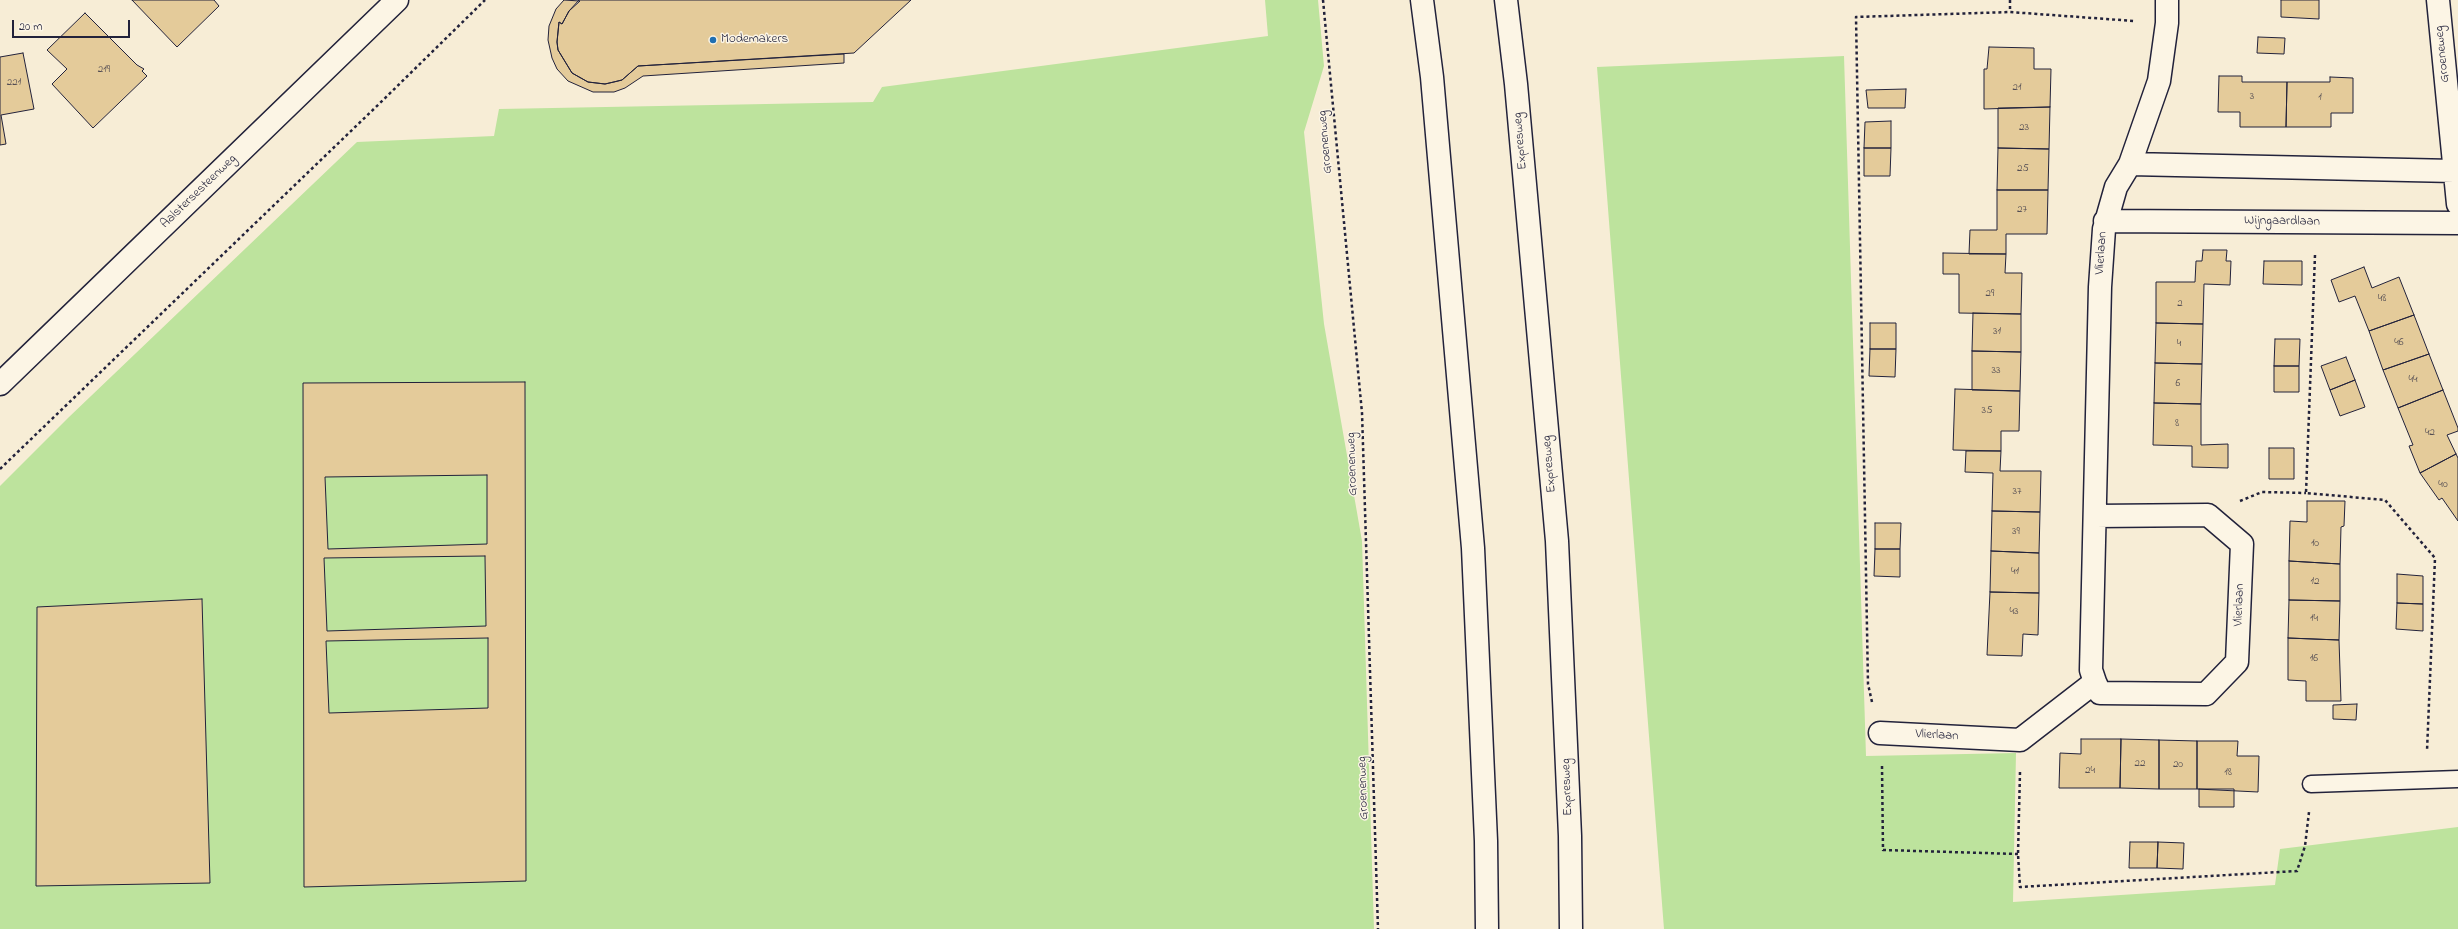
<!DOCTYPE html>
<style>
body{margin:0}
#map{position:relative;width:2458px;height:929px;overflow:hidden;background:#f7edd6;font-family:"Indie Flower",sans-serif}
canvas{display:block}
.scale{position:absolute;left:12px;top:20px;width:118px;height:18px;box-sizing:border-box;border:2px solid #22223b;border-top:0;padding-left:5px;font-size:12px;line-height:14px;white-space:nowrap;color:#22223b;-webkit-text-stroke:3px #fcf5e5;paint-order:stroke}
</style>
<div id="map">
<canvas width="2458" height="929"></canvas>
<div class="scale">20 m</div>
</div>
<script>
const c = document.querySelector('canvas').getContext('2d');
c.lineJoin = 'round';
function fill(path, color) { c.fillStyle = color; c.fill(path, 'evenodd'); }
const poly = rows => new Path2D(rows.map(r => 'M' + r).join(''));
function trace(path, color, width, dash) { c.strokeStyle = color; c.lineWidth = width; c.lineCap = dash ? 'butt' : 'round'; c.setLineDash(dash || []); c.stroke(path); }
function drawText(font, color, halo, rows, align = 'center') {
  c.font = font + ' "Indie Flower",sans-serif'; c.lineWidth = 3; c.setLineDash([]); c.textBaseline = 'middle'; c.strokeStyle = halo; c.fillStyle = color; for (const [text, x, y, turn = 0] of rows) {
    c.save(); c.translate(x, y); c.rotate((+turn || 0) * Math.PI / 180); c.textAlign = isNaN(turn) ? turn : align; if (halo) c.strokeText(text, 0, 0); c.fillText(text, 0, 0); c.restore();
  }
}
fill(poly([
 [1265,0,1318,0,1324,66,1304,132,1324,324,1362,541,1374,929,0,929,0,486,69,417,357,142,494,136,499,109,873,102,882,87,1268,36],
 [1844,56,1866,756,2016,753,2013,902,2275,885,2280,849,2458,827,2458,929,1664,929,1597,67]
]), '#bde39d');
const building = poly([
 [132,0,214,0,219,6,177,47,132,0],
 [564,0,580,1,569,11,562,24,559,22,557,42,558,50,572,73,588,82,605,84,614,82,622,80,638,66,844,54,844,63,643,76,625,88,614,92,593,92,568,81,557,69,552,58,548,40,549,26,556,9,564,0],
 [579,0,911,0,854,53,638,66,622,80,605,84,588,82,572,73,558,50,557,42,559,22,562,24,569,11,579,0],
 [2281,0,2319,0,2319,19,2281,17,2281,0],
 [85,13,137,65,144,69,142,71,147,76,93,128,52,84,67,69,47,50,85,13],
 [2258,37,2285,38,2284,54,2257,53,2258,37],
 [1989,47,2034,48,2034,69,2051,69,2050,107,1984,109,1984,69,1987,69,1989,47],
 [23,53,34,109,1,115,6,144,0,145,0,57,23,53],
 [2219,76,2242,76,2242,82,2287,82,2286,127,2240,127,2240,112,2218,112,2219,76],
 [2330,77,2353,78,2353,113,2331,113,2331,127,2286,127,2287,82,2330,82,2330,77],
 [1906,89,1905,108,1868,108,1866,90,1906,89],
 [2050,107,2049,149,1998,148,1998,108,2050,107],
 [1891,121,1891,148,1864,148,1865,122,1891,121],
 [1864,148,1891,148,1890,176,1864,176,1864,148],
 [1998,148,2049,149,2048,190,1997,190,1998,148],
 [1997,190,2048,190,2047,234,2006,234,2006,254,1969,254,1970,230,1997,230,1997,190],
 [2203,250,2227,250,2226,261,2231,261,2230,285,2204,284,2203,324,2156,323,2156,282,2195,282,2196,261,2202,261,2203,250],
 [1943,253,2006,254,2005,273,2022,273,2021,314,1959,313,1959,274,1943,274,1943,253],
 [2264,261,2302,261,2302,285,2263,284,2264,261],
 [2364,267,2372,288,2399,277,2414,315,2369,331,2355,296,2339,302,2331,280,2364,267],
 [1973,313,2021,314,2021,352,1972,351,1973,313],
 [2414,315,2429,354,2383,370,2369,331,2414,315],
 [1870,323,1896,323,1896,349,1870,349,1870,323],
 [2156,323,2203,324,2202,364,2155,363,2156,323],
 [2275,339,2300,339,2299,366,2274,366,2275,339],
 [1870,349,1896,349,1895,377,1869,376,1870,349],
 [1972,351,2021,352,2020,391,1972,390,1972,351],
 [2429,354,2443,390,2398,408,2383,370,2429,354],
 [2346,357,2355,380,2330,390,2321,366,2346,357],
 [2155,363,2202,364,2201,404,2154,403,2155,363],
 [2274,366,2299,366,2299,392,2274,392,2274,366],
 [2355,380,2365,407,2340,416,2330,390,2355,380],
 [525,382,526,881,304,887,303,383,525,382],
 [1955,389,2020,391,2019,431,2001,431,2001,451,1953,450,1955,389],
 [2443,390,2458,428,2458,431,2447,435,2456,454,2420,473,2409,446,2413,445,2398,408,2443,390],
 [2154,403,2201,404,2201,445,2228,444,2228,468,2192,467,2192,446,2153,445,2154,403],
 [2269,448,2294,448,2294,479,2269,479,2269,448],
 [1966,451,2001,451,2000,471,2041,471,2040,512,1992,511,1993,473,1965,472,1966,451],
 [2456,454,2458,458,2458,521,2442,498,2439,500,2420,473,2456,454],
 [487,475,487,544,328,549,325,477,487,475],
 [2307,501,2345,501,2344,526,2341,527,2340,564,2289,561,2290,521,2307,522,2307,501],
 [1992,511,2040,512,2039,553,1991,551,1992,511],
 [1875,523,1901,523,1900,549,1875,549,1875,523],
 [1875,549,1900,549,1900,577,1874,576,1875,549],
 [1991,551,2039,553,2039,593,1990,592,1991,551],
 [485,556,486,626,327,631,324,558,485,556],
 [2289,561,2340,564,2340,601,2289,600,2289,561],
 [2397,574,2423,576,2423,604,2397,603,2397,574],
 [1990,592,2039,593,2038,635,2023,634,2022,656,1987,655,1990,592],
 [202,599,210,883,36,886,37,607,202,599],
 [2289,600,2340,601,2339,640,2288,638,2289,600],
 [2397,603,2423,604,2423,631,2396,629,2397,603],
 [488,638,488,708,329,713,326,641,488,638],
 [2288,638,2339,640,2341,701,2306,701,2306,681,2288,680,2288,638],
 [2357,704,2356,720,2333,719,2333,705,2357,704],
 [2081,739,2121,739,2120,788,2059,788,2060,753,2081,754,2081,739],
 [2121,739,2159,740,2159,789,2120,788,2121,739],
 [2159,740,2197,741,2197,789,2159,789,2159,740],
 [2197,741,2238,741,2237,756,2259,756,2258,792,2197,789,2197,741],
 [2199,789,2234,789,2234,807,2199,807,2199,789],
 [2130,842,2158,842,2157,868,2129,868,2130,842],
 [2158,842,2184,843,2183,869,2157,868,2158,842]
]);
fill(building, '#e4cb9a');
trace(building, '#22223b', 1);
const lane = poly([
 [2311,784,2458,779]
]);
const street = poly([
 [2438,0,2458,204],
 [2130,164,2454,171],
 [2105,221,2458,223],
 [2095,682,2100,693,2206,694,2237,662,2242,544,2208,515,2095,516],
 [1880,733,2020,740,2095,682,2091,670,2100,287,2104,229,2116,187,2130,164,2159,81,2167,23,2167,0]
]);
const secondary = poly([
 [0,384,397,0]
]);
const highway = poly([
 [1422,0,1432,77,1473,548,1486,841,1487,929],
 [1506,0,1516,84,1557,541,1570,836,1571,929]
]);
trace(lane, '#22223b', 19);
trace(street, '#22223b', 25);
trace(secondary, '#22223b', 25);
trace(highway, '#22223b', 25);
trace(poly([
 [1323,0,1362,413,1378,929],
 [2010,0,2010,12],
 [2315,255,2306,493,2385,500,2435,558,2427,751],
 [0,469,379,104,485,0],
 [2240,501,2262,492,2306,493],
 [1872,702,1868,684,1856,17,2010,12,2134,21],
 [1882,766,1883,850,2018,854],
 [2020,772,2018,854,2020,887,2297,871,2305,846,2309,812]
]), '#22223b', 2.5, [3, 3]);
trace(lane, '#fcf5e5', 16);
trace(street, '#fcf5e5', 22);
trace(secondary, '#fcf5e5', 22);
trace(highway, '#fcf5e5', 22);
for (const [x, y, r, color] of [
 [713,40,4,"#1f6fb2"]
]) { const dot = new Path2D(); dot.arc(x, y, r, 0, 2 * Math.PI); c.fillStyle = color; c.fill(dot); trace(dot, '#fcf5e5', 1.5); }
drawText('11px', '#524c53', null, [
 ["219",104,70],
 ["221",14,83],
 ["21",2017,88],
 ["3",2252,97],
 ["1",2320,98],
 ["23",2024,128],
 ["25",2023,169],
 ["27",2022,210],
 ["29",1990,294],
 ["48",2382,299],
 ["2",2180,304],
 ["31",1997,332],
 ["46",2399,343],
 ["4",2179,344],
 ["33",1996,371],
 ["44",2413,380],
 ["6",2178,384],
 ["35",1987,411],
 ["8",2177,424],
 ["42",2430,433],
 ["40",2443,485],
 ["37",2017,492],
 ["39",2016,532],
 ["10",2315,544],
 ["41",2015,572],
 ["12",2315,582],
 ["43",2014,612],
 ["14",2314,619],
 ["16",2314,659],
 ["22",2140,764],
 ["20",2178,765],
 ["24",2090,771],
 ["18",2228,773]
]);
drawText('13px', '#22223b', '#fcf5e5', [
 ["Modemakers",721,40]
], 'left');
drawText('13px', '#22223b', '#fcf5e5', [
 ["Groeneweg",2443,54,-96],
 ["Expresweg",1521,141,-95],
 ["Groenenweg",1326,142,-95],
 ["Aalstersesteenweg",199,192,-44],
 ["Wijngaardlaan",2282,222,1],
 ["Vlierlaan",2102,253,-86],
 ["Groenenweg",1353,464,-92],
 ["Expresweg",1550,464,-95],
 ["Vlierlaan",2240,605,-88],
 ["Vlierlaan",1937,736,3],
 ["Expresweg",1568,787,-92],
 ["Groenenweg",1364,788,-92]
]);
</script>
